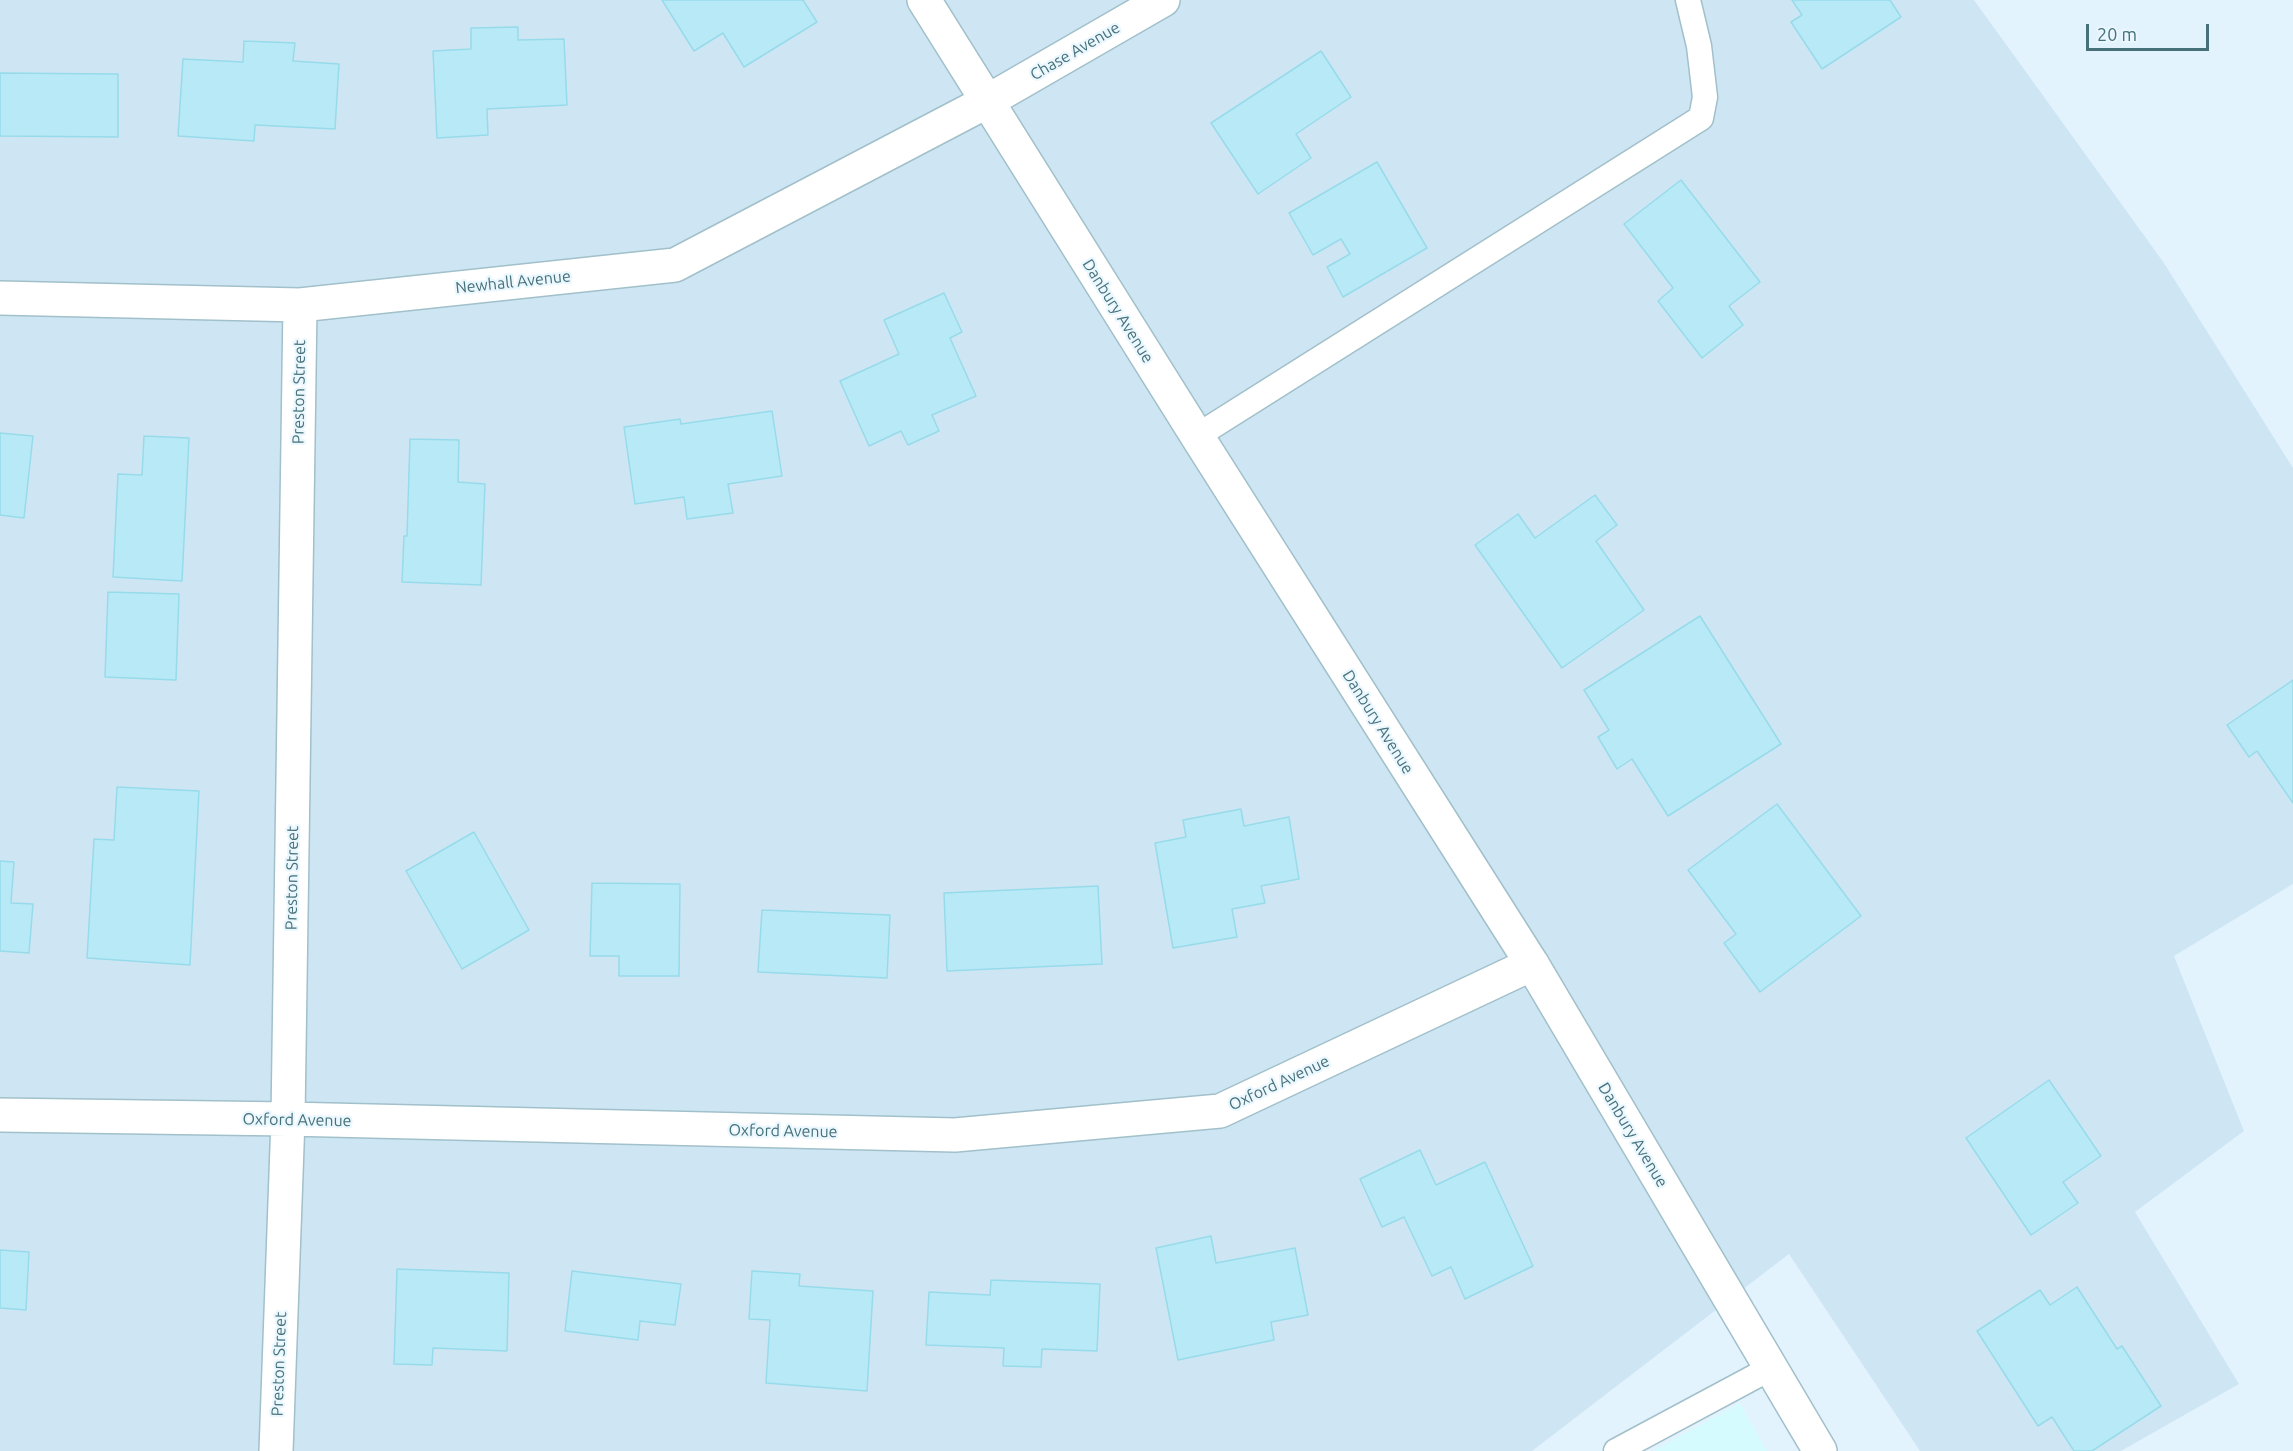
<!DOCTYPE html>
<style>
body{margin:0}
#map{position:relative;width:2293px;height:1451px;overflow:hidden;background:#e3f3fe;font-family:Ubuntu,sans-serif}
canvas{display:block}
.scale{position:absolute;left:2086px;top:24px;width:123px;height:27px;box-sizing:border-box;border:3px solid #477179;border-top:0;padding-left:8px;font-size:18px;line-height:21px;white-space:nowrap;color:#477179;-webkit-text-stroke:4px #ebf7ff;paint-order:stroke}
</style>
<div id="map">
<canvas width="2293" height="1451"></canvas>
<div class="scale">20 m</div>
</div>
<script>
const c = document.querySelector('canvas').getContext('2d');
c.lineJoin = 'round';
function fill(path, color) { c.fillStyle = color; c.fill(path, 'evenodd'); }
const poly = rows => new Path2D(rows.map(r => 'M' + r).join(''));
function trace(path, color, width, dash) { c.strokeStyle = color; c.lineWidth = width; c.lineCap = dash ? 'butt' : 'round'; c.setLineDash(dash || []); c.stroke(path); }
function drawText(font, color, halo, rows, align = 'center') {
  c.font = font + ' Ubuntu,sans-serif'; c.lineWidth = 4.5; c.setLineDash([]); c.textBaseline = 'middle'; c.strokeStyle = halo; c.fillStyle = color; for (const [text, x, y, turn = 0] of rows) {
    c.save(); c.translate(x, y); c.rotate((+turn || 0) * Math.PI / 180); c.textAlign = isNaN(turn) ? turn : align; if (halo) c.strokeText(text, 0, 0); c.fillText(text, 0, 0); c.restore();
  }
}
fill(poly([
 [0,0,1974,0,2164,263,2293,468,2293,884,2174,956,2244,1131,2135,1212,2239,1384,2121,1451,1920,1451,1789,1254,1532,1451,0,1451]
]), '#cee6f4');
fill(poly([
 [1740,1403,1767,1451,1653,1451]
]), '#d6fbff');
const building = poly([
 [662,0,803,0,817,22,744,67,723,33,694,51,662,0],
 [1792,0,1890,0,1901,17,1822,69,1791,22,1802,15,1792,0],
 [518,27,518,40,564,39,567,105,487,109,488,135,437,138,433,51,471,49,471,28,518,27],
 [244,41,295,43,293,61,339,64,335,129,255,125,254,141,178,136,183,59,243,62,244,41],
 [1321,51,1351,97,1296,134,1311,158,1258,194,1211,123,1321,51],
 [0,73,118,74,118,137,0,136,0,73],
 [1377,162,1427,248,1343,297,1327,267,1350,254,1341,239,1313,255,1289,213,1377,162],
 [1681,180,1760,282,1729,306,1743,325,1702,358,1658,301,1673,288,1624,224,1681,180],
 [944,293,962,332,950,338,976,396,932,415,939,431,908,445,901,431,869,446,840,381,899,354,884,320,944,293],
 [772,411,782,476,728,484,733,513,687,519,684,497,635,504,624,427,680,419,681,424,772,411],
 [0,433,33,436,24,518,0,515,0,433],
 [144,436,189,438,182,581,113,577,118,474,142,475,144,436],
 [410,439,459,440,458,482,485,484,481,585,402,582,404,536,407,536,410,439],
 [1595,495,1617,525,1596,541,1644,610,1562,668,1475,545,1518,514,1535,538,1595,495],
 [108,592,179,594,176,680,105,677,108,592],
 [1700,616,1781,744,1668,816,1632,759,1617,769,1598,737,1609,730,1584,690,1700,616],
 [2293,680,2293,803,2257,751,2249,757,2227,725,2293,680],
 [117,787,199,791,190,965,87,958,94,839,114,840,117,787],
 [1777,804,1861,916,1760,992,1724,943,1736,934,1688,870,1777,804],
 [1241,809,1244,826,1289,817,1299,879,1261,886,1265,903,1232,909,1237,937,1173,948,1155,843,1186,837,1183,820,1241,809],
 [474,832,529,930,462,969,406,871,474,832],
 [0,861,14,862,11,903,33,904,29,953,0,951,0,861],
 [592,883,680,884,679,976,619,976,619,956,590,956,592,883],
 [1098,886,1102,964,947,971,944,893,1098,886],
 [762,910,890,915,887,978,758,972,762,910],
 [2049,1080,2101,1156,2063,1182,2078,1203,2031,1235,1966,1138,2049,1080],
 [1420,1150,1436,1185,1485,1162,1533,1266,1465,1299,1451,1267,1432,1276,1404,1217,1382,1227,1360,1179,1420,1150],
 [1211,1236,1216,1263,1295,1248,1308,1315,1271,1322,1274,1340,1178,1360,1156,1248,1211,1236],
 [0,1250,29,1252,26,1310,0,1308,0,1250],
 [397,1269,509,1273,507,1351,433,1348,432,1365,394,1364,397,1269],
 [572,1271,681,1284,675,1325,640,1321,638,1340,565,1331,572,1271],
 [752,1271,800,1274,799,1286,873,1291,867,1391,766,1383,770,1320,749,1319,752,1271],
 [991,1280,1100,1284,1097,1351,1042,1349,1041,1367,1003,1366,1004,1348,926,1345,929,1292,990,1295,991,1280],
 [2077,1287,2117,1349,2122,1346,2161,1406,2092,1451,2074,1451,2052,1417,2038,1426,1977,1331,2040,1290,2050,1305,2077,1287]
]);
fill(building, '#b8e9f6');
trace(building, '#97dbea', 1.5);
const service = poly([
 [1197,436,1701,118,1705,97,1699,46,1688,0],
 [1616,1451,1771,1368]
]);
const minor = poly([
 [0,298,300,305,675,265,986,102,1163,0],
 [0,1115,288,1119,955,1135,1220,1111,1532,964],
 [276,1451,288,1119,300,305]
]);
const tertiary = poly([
 [924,0,1197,436,1532,964,1820,1451]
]);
trace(service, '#a1c0ca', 27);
trace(minor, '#a1c0ca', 36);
trace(tertiary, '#a1c0ca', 36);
trace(service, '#fff', 24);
trace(minor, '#fff', 33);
trace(tertiary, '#fff', 33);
drawText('16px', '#477179', '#ebf7ff', [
 ["Chase Avenue",1075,51,-30],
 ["Newhall Avenue",513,282,-6],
 ["Danbury Avenue",1118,311,58],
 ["Preston Street",299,392,-89],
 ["Danbury Avenue",1378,722,58],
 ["Preston Street",292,878,-89],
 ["Oxford Avenue",1279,1083,-25],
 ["Oxford Avenue",297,1120,1],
 ["Oxford Avenue",783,1131,1],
 ["Danbury Avenue",1633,1135,59],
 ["Preston Street",279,1364,-88]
]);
</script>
